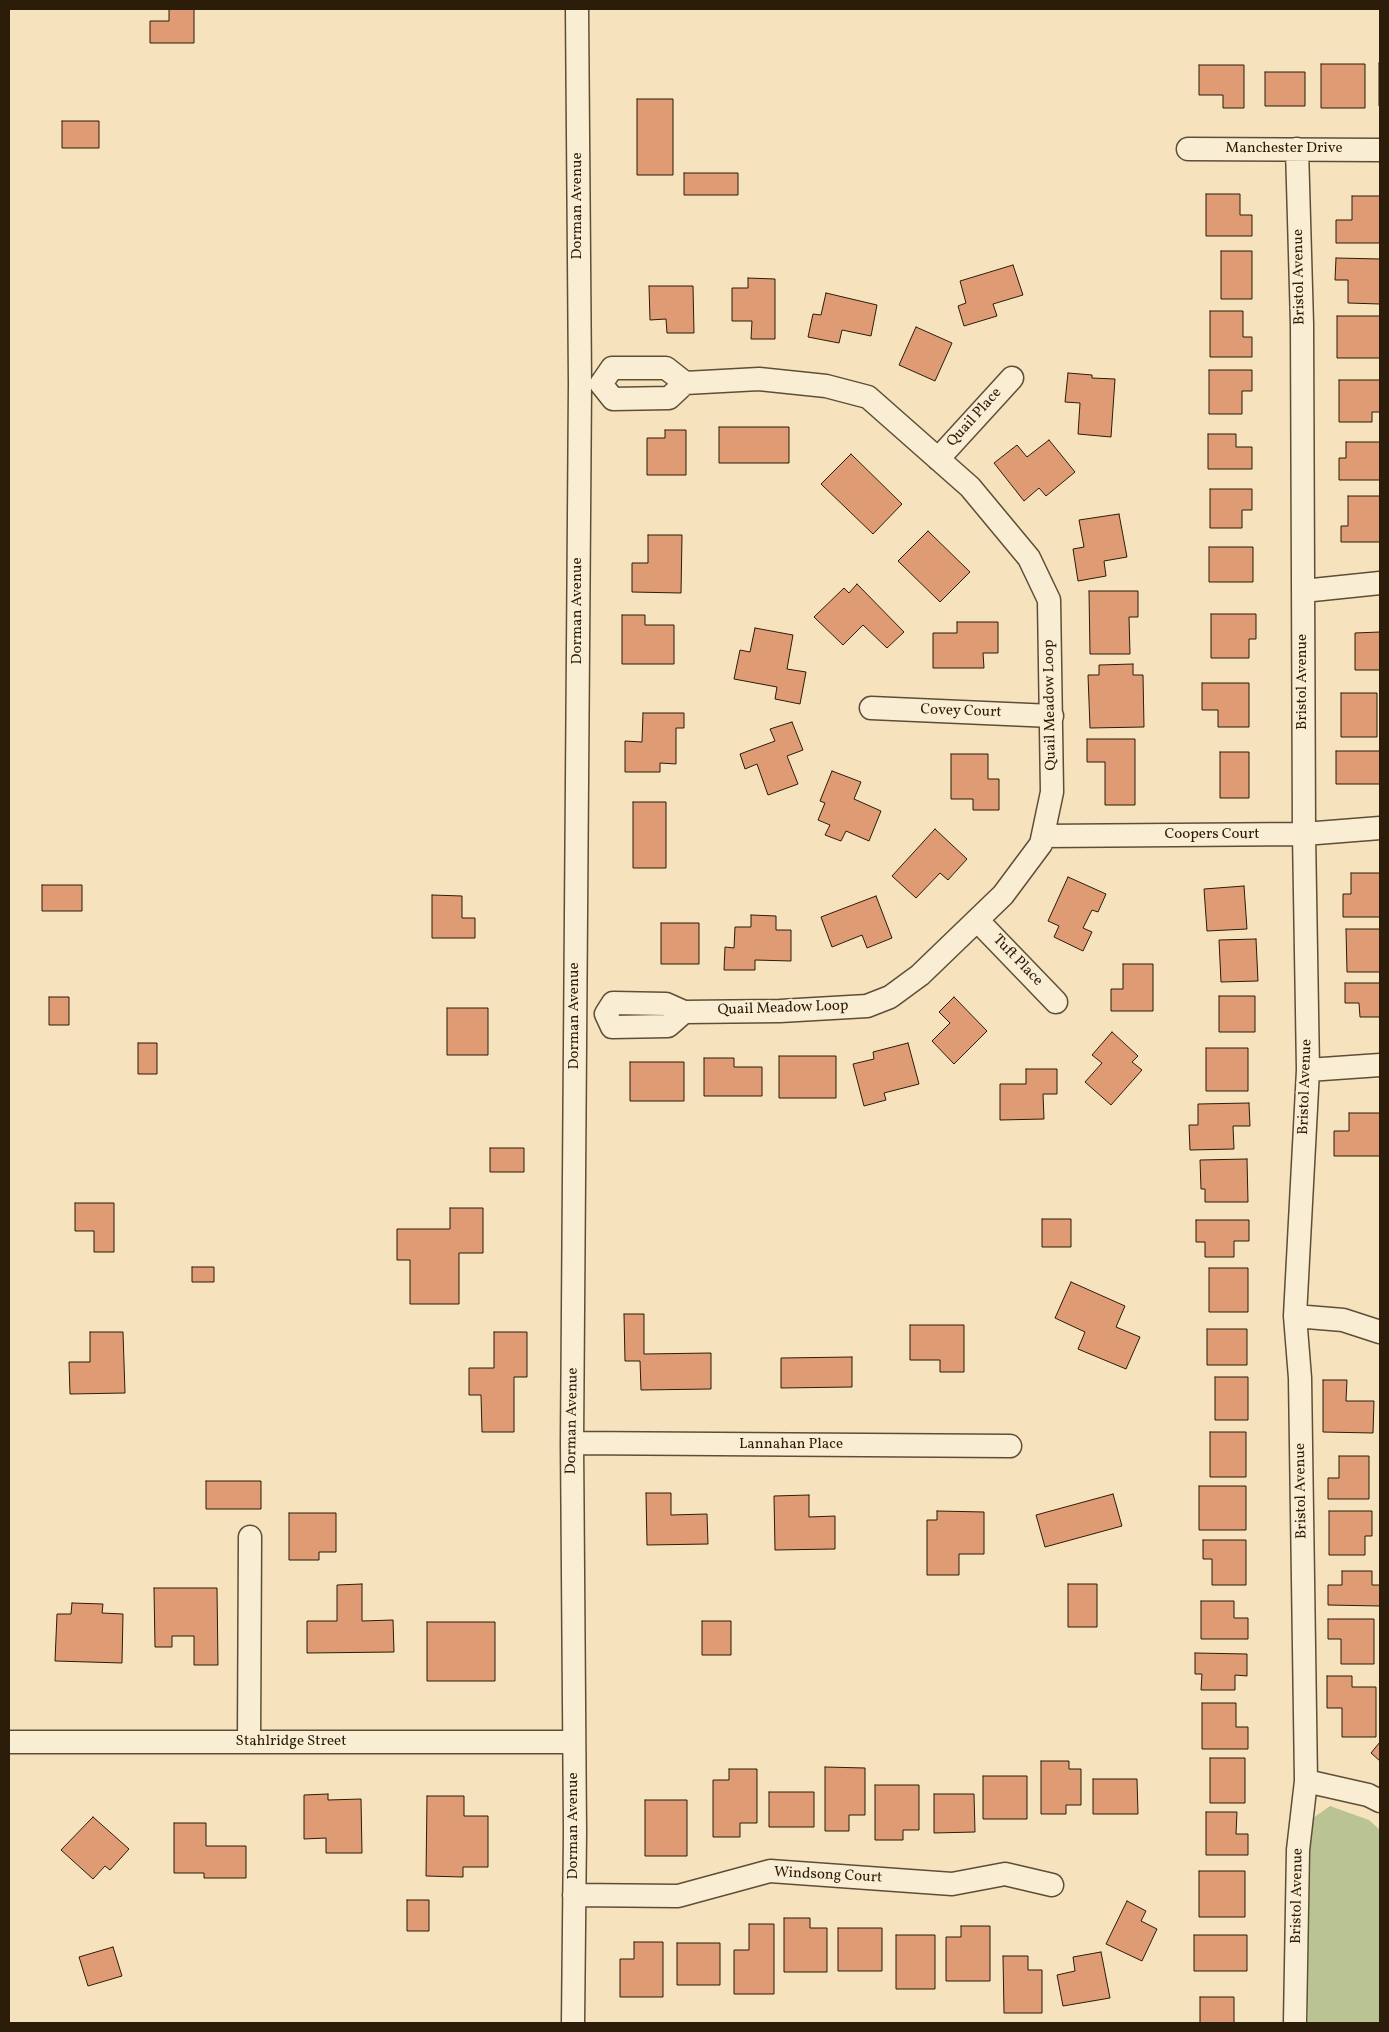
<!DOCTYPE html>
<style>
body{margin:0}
#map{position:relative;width:1389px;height:2032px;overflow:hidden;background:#f6e3bd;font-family:Vollkorn,serif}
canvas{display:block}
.frame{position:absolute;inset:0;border:10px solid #2c1c0a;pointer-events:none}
</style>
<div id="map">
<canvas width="1389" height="2032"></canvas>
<div class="frame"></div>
</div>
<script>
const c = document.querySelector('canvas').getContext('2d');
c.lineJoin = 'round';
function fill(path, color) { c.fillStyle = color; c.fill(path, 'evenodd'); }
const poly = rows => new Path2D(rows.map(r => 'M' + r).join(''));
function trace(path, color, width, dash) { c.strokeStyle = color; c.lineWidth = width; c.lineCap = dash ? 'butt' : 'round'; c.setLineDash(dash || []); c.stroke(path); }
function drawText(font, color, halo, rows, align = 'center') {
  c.font = font + ' Vollkorn,serif'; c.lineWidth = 4.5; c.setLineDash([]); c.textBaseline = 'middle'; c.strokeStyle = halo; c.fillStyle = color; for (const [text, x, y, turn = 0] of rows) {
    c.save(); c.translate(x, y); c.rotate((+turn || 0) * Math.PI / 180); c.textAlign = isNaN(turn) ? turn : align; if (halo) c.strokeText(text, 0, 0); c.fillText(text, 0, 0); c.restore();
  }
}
fill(poly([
 [1330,1806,1369,1820,1380,1830,1380,2023,1308,2023,1309,1821]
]), '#bac493');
const building = poly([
 [169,9,194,9,194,43,150,43,150,21,169,21,169,9],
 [1379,63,1380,63,1380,106,1379,106,1379,63],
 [1321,64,1365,64,1365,108,1321,108,1321,64],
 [1199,65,1244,65,1244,108,1223,108,1223,95,1199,95,1199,65],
 [1265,72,1305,72,1305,106,1265,106,1265,72],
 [637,99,673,99,673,175,637,175,637,99],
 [62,121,99,121,99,148,62,148,62,121],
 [684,173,738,173,738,195,684,195,684,173],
 [1206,194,1240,194,1240,215,1252,215,1252,236,1206,236,1206,194],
 [1352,196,1380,196,1380,243,1336,243,1336,220,1352,220,1352,196],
 [1221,251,1252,251,1252,299,1221,299,1221,251],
 [1336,258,1380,259,1380,304,1348,303,1348,280,1335,280,1336,258],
 [1013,265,1023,295,993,304,997,316,964,326,958,306,966,303,960,281,1013,265],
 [748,278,775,279,775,339,751,339,752,321,732,321,732,288,748,288,748,278],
 [649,286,693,286,694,333,667,333,666,319,650,320,649,286],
 [826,293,877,305,871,336,842,330,839,343,808,337,813,314,821,315,826,293],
 [1210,311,1243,311,1243,337,1252,337,1252,357,1210,357,1210,311],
 [1337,316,1380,316,1380,358,1337,358,1337,316],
 [916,327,952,343,935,381,899,365,916,327],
 [1209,370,1252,370,1252,391,1242,391,1242,414,1209,414,1209,370],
 [1068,373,1092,375,1092,378,1115,379,1111,437,1078,434,1080,403,1065,402,1068,373],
 [1339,380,1380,380,1380,412,1372,412,1372,422,1339,422,1339,380],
 [719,427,789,427,789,463,719,463,719,427],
 [665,430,686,430,686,475,647,475,647,438,665,438,665,430],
 [1208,434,1236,434,1236,447,1252,447,1252,469,1208,469,1208,434],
 [1049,440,1075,472,1046,496,1039,488,1024,501,994,463,1017,445,1027,457,1049,440],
 [1346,442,1380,442,1380,480,1339,480,1339,458,1346,458,1346,442],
 [851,454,902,504,873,534,821,484,851,454],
 [1210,489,1252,489,1252,510,1242,510,1242,528,1210,528,1210,489],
 [1348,496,1380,496,1380,542,1341,542,1341,526,1348,526,1348,496],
 [1119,514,1127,557,1104,561,1106,576,1078,581,1073,549,1084,547,1079,520,1119,514],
 [928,531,970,572,940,602,898,561,928,531],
 [648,535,682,535,681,593,632,592,632,563,648,563,648,535],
 [1209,547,1253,547,1253,582,1209,582,1209,547],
 [857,584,904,632,887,648,863,625,843,645,814,617,844,588,849,593,857,584],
 [1089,591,1138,591,1138,617,1129,617,1130,654,1090,654,1089,591],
 [1211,614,1256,614,1256,639,1249,639,1249,658,1211,658,1211,614],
 [622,615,645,615,645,625,674,625,674,664,622,664,622,615],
 [957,622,998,622,998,653,983,653,984,668,933,668,933,633,957,633,957,622],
 [755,628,793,635,787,669,806,672,800,704,775,699,777,687,734,679,740,650,750,652,755,628],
 [1380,632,1380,670,1355,670,1355,633,1380,632],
 [1133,664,1133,675,1143,675,1144,727,1090,728,1088,675,1099,675,1099,665,1133,664],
 [1202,683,1249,683,1249,727,1218,727,1218,710,1202,710,1202,683],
 [1341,693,1377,693,1377,737,1341,737,1341,693],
 [643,713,684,713,684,728,676,728,676,764,660,763,660,772,625,772,625,741,642,742,643,713],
 [792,722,803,750,787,756,798,784,768,795,757,764,745,769,740,754,775,741,770,729,792,722],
 [1087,739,1135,739,1135,805,1105,805,1105,762,1087,762,1087,739],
 [1336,751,1380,751,1380,784,1336,784,1336,751],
 [1220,752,1249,752,1249,798,1220,798,1220,752],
 [951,754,988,754,988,779,999,779,999,810,973,810,973,799,951,799,951,754],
 [832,771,861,782,854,799,881,811,869,841,846,831,841,841,825,835,830,825,818,820,825,803,820,801,832,771],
 [633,802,666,802,666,868,633,868,633,802],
 [935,829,967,859,948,880,940,873,916,898,892,876,935,829],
 [1351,873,1380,873,1380,917,1343,917,1343,894,1351,894,1351,873],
 [1068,877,1106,894,1098,912,1092,910,1083,928,1092,932,1083,951,1054,937,1059,926,1048,921,1068,877],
 [42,885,82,885,82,911,42,911,42,885],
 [1244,886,1247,929,1207,931,1204,889,1244,886],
 [432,895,462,896,462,918,475,918,475,938,432,938,432,895],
 [876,896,892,938,867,948,862,935,832,947,821,917,876,896],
 [751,915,776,916,776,930,791,930,791,961,755,960,755,970,724,970,725,947,734,948,735,927,751,927,751,915],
 [661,923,699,923,699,964,661,964,661,923],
 [1346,929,1380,929,1380,972,1347,972,1346,929],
 [1256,939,1258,981,1221,982,1219,940,1256,939],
 [1123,964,1153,964,1153,1011,1111,1011,1111,989,1123,989,1123,964],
 [1345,983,1380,983,1380,1017,1360,1017,1359,1003,1345,1003,1345,983],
 [1219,996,1255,996,1255,1032,1219,1032,1219,996],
 [49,997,69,997,69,1025,49,1025,49,997],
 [954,997,987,1031,954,1064,932,1041,950,1023,939,1012,954,997],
 [447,1008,488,1008,488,1055,447,1055,447,1008],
 [1112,1032,1138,1056,1132,1062,1142,1070,1111,1105,1085,1082,1102,1063,1092,1055,1112,1032],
 [138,1043,157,1043,157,1074,138,1074,138,1043],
 [908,1043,919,1084,884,1093,886,1100,864,1106,853,1064,874,1059,873,1052,908,1043],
 [1206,1048,1248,1048,1248,1091,1206,1091,1206,1048],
 [779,1056,836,1056,836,1098,779,1098,779,1056],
 [704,1058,734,1058,734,1067,762,1067,762,1096,704,1096,704,1058],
 [630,1062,684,1062,684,1101,630,1101,630,1062],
 [1026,1069,1057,1069,1057,1094,1043,1094,1044,1119,1000,1120,1000,1084,1026,1084,1026,1069],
 [1249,1103,1250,1126,1233,1126,1234,1149,1190,1150,1189,1125,1198,1125,1198,1104,1249,1103],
 [1349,1113,1380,1113,1380,1156,1334,1156,1334,1131,1349,1131,1349,1113],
 [490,1148,524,1148,524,1172,490,1172,490,1148],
 [1247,1159,1248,1202,1205,1202,1205,1189,1201,1189,1200,1160,1247,1159],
 [75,1203,114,1203,114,1252,94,1252,94,1231,75,1231,75,1203],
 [450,1208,483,1208,483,1253,459,1253,459,1304,410,1304,410,1260,397,1260,397,1229,450,1229,450,1208],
 [1042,1219,1071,1219,1071,1247,1042,1247,1042,1219],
 [1196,1220,1249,1220,1249,1241,1234,1241,1234,1257,1205,1257,1205,1242,1196,1242,1196,1220],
 [192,1267,214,1267,214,1282,192,1282,192,1267],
 [1209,1268,1248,1268,1248,1312,1209,1312,1209,1268],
 [1071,1282,1125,1306,1116,1327,1140,1337,1126,1369,1078,1349,1085,1332,1055,1318,1071,1282],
 [624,1314,644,1314,644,1354,711,1353,711,1389,641,1390,640,1361,625,1361,624,1314],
 [910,1325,964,1325,964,1372,940,1372,940,1360,910,1360,910,1325],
 [1207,1329,1247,1329,1247,1365,1207,1365,1207,1329],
 [90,1332,123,1332,125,1393,70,1394,69,1362,90,1362,90,1332],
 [494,1332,527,1332,527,1377,514,1377,514,1432,482,1432,481,1395,469,1395,469,1368,494,1368,494,1332],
 [852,1357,852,1387,781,1388,781,1358,852,1357],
 [1215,1377,1248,1377,1248,1420,1215,1420,1215,1377],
 [1323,1380,1347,1380,1346,1401,1374,1401,1373,1433,1323,1432,1323,1380],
 [1210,1432,1246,1432,1246,1477,1210,1477,1210,1432],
 [1339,1456,1369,1456,1369,1499,1328,1499,1328,1478,1339,1478,1339,1456],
 [206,1481,261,1481,261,1509,206,1509,206,1481],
 [1199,1486,1246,1486,1246,1530,1199,1530,1199,1486],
 [646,1493,671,1493,671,1515,707,1514,708,1544,647,1545,646,1493],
 [1113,1494,1122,1526,1045,1547,1036,1515,1113,1494],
 [809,1495,809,1517,835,1516,835,1549,775,1550,774,1496,809,1495],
 [937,1511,984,1512,984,1554,959,1554,959,1575,927,1575,927,1520,937,1520,937,1511],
 [1329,1511,1372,1511,1372,1536,1365,1536,1365,1555,1329,1555,1329,1511],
 [289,1513,336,1513,336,1552,319,1552,319,1560,289,1560,289,1513],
 [1203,1540,1246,1540,1246,1585,1212,1585,1212,1559,1203,1559,1203,1540],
 [1342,1571,1372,1571,1372,1585,1380,1585,1380,1606,1328,1605,1328,1585,1342,1585,1342,1571],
 [362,1584,362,1621,393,1620,394,1652,307,1653,307,1621,337,1621,337,1585,362,1584],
 [1068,1584,1097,1584,1097,1627,1068,1627,1068,1584],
 [154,1588,217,1588,218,1665,194,1665,194,1636,172,1636,172,1647,155,1647,154,1588],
 [1201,1601,1234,1601,1234,1618,1248,1618,1248,1639,1201,1639,1201,1601],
 [72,1603,103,1604,102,1613,123,1614,122,1663,55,1661,57,1614,71,1614,72,1603],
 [1328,1619,1374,1619,1374,1664,1341,1664,1341,1639,1328,1639,1328,1619],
 [702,1621,731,1621,731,1655,702,1655,702,1621],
 [427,1622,495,1622,495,1681,427,1681,427,1622],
 [1195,1653,1247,1654,1247,1676,1235,1675,1235,1690,1201,1690,1202,1674,1195,1674,1195,1653],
 [1327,1676,1352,1676,1352,1687,1376,1687,1376,1737,1342,1737,1342,1708,1327,1708,1327,1676],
 [1202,1703,1236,1703,1236,1727,1248,1727,1248,1749,1202,1749,1202,1703],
 [1380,1742,1380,1761,1371,1753,1380,1742],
 [1210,1758,1245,1758,1245,1803,1210,1803,1210,1758],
 [1041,1761,1069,1761,1069,1769,1081,1769,1081,1805,1066,1805,1066,1814,1041,1814,1041,1761],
 [825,1767,865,1768,865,1815,849,1815,849,1831,825,1831,825,1767],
 [729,1769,757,1769,757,1823,740,1823,740,1837,713,1837,713,1780,729,1780,729,1769],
 [983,1776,1027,1776,1027,1819,983,1819,983,1776],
 [1093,1779,1137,1779,1138,1814,1093,1814,1093,1779],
 [875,1785,919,1785,919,1830,903,1830,903,1840,875,1840,875,1785],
 [769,1792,814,1792,814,1827,769,1827,769,1792],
 [328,1794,328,1800,361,1799,362,1853,326,1853,326,1838,304,1839,304,1795,328,1794],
 [934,1794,974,1794,975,1832,934,1833,934,1794],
 [427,1796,464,1796,464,1816,488,1816,488,1867,463,1867,463,1877,426,1876,427,1796],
 [645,1800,687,1800,687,1856,645,1856,645,1800],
 [1206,1812,1237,1812,1236,1834,1248,1834,1248,1855,1206,1855,1206,1812],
 [93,1817,129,1849,110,1870,105,1866,93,1879,61,1850,93,1817],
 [174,1823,206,1823,206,1846,246,1846,246,1878,204,1878,204,1873,174,1873,174,1823],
 [1199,1871,1245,1871,1245,1917,1199,1917,1199,1871],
 [407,1900,429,1900,429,1931,407,1931,407,1900],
 [1127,1901,1146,1911,1141,1921,1157,1929,1142,1961,1106,1944,1127,1901],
 [784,1918,810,1918,810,1928,827,1928,827,1972,784,1972,784,1918],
 [749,1924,774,1924,774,1994,734,1994,734,1950,749,1950,749,1924],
 [961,1926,990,1926,990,1981,946,1981,946,1937,961,1937,961,1926],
 [838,1928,882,1928,882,1971,838,1971,838,1928],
 [896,1935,935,1935,935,1989,896,1989,896,1935],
 [1194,1935,1247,1935,1247,1971,1194,1971,1194,1935],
 [634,1942,663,1942,663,1997,620,1997,620,1959,634,1959,634,1942],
 [677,1943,720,1943,720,1985,677,1985,677,1943],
 [113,1947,122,1976,88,1986,79,1957,113,1947],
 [1101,1952,1110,1998,1063,2006,1057,1975,1075,1971,1073,1957,1101,1952],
 [1003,1956,1028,1956,1028,1970,1042,1970,1042,2013,1004,2013,1003,1956],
 [1200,1997,1234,1997,1234,2023,1200,2023,1200,1997]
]);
fill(building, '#de9b74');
trace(building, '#2c1c0a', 1);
const minor = poly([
 [1188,149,1380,150],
 [612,368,666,368,685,383,669,398,613,399,601,384,612,368],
 [938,459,1012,378],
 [1303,591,1380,583],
 [871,708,1052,716],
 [1043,836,1304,834,1380,828],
 [977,920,1056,1002],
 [613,1003,666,1004,684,1012,668,1026,612,1027,606,1014,613,1003],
 [684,1012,780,1011,867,1006,890,997,920,975,1003,895,1041,844,1052,792,1049,600,1029,558,970,487,868,397,826,386,759,379,685,383],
 [1308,1070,1380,1065],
 [1295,1316,1343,1320,1380,1332],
 [572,1443,1010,1446],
 [9,1742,574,1742],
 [249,1742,250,1537],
 [1306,1781,1368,1795,1380,1801],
 [574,1895,678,1896,770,1871,952,1884,1005,1874,1052,1885],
 [573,2023,575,1832,572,1443,580,384,577,9],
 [1295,2023,1298,1850,1306,1781,1300,1378,1295,1316,1308,1070,1304,834,1302,324,1297,149]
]);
trace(minor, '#5e4e37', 25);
trace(minor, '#f9edd4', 22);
drawText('15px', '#2c1c0a', '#f9edd4', [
 ["Manchester Drive",1284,149],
 ["Dorman Avenue",578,206,-90],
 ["Bristol Avenue",1300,277,-91],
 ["Quail Place",975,418,-48],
 ["Dorman Avenue",578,611,-90],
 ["Bristol Avenue",1303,682,-90],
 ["Quail Meadow Loop",1051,705,-91],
 ["Covey Court",961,712,2],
 ["Coopers Court",1212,835],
 ["Tuft Place",1017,961,46],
 ["Quail Meadow Loop",783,1009,-2],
 ["Dorman Avenue",575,1016,-90],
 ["Bristol Avenue",1306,1087,-88],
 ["Dorman Avenue",573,1421,-89],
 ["Lannahan Place",791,1445],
 ["Bristol Avenue",1302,1491,-91],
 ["Stahlridge Street",291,1742],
 ["Dorman Avenue",574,1826,-90],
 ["Windsong Court",828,1876,3],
 ["Bristol Avenue",1298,1896,-89]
]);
</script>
